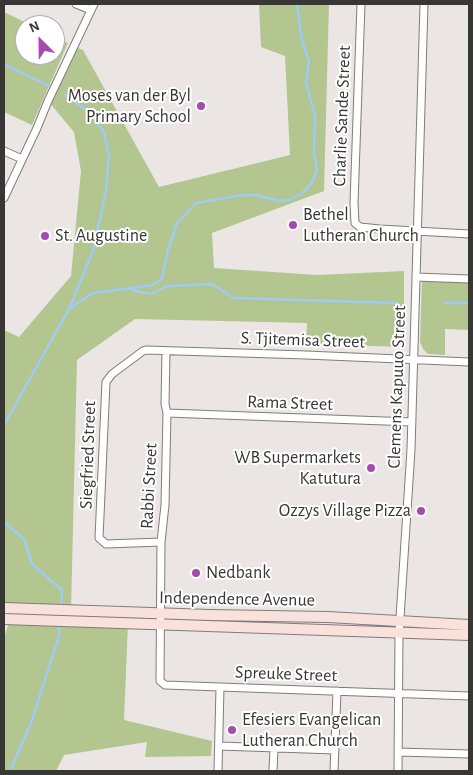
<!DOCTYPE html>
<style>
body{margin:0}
#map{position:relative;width:473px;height:775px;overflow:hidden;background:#ebe6e4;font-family:"Alegreya Sans",sans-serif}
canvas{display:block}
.frame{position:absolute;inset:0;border:5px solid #383736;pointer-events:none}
.north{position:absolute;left:15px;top:15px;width:50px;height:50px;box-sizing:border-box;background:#fff;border:1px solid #afafaf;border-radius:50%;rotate:337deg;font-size:14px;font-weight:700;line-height:20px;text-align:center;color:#383736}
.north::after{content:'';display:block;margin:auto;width:18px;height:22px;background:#a849b2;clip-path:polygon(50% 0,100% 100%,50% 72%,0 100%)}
</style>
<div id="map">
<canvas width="473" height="775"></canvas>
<div class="frame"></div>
<div class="north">N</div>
</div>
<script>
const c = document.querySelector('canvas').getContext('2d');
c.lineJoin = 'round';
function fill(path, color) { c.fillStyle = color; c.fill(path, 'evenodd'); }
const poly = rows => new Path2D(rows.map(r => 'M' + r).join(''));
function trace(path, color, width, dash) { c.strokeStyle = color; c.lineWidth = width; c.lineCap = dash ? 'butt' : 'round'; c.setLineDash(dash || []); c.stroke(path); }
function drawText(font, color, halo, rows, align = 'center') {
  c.font = font + ' "Alegreya Sans",sans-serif'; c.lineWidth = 4; c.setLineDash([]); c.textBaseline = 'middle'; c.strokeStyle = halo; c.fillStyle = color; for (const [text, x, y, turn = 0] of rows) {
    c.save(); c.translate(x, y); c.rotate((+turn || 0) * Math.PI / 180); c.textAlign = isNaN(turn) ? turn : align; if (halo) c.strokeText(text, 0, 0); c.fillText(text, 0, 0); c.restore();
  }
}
fill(poly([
 [259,4,329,4,324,191,212,233,214,268,317,275,404,271,404,347,306,344,307,323,135,319,77,360,71,611,4,608,4,330,19,337,71,276,81,171,74,132,48,101,73,46,83,50,159,187,290,155,285,56,261,47],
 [4,12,31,25,25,25,25,55,55,55,55,37,68,43,32,125,4,112],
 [422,278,469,279,469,330,445,329,445,355,428,354,423,349,420,342],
 [10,619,128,623,124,720,212,741,211,756,145,757,147,742,64,755,56,771,4,771,4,638]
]), '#b3c690');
trace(poly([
 [4,64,49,86],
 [132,290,151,294,167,286,212,284,234,298,396,303],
 [445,303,469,303],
 [69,309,93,293,153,285,162,279,168,250,177,223,196,203,243,195,257,195,278,201,289,200,302,193,311,184,317,171,314,152,315,115,306,83,309,61,302,41,297,4],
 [4,425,69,309,93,251,106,191,109,156,104,132,89,112,65,95],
 [4,522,24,539,32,564,62,590,61,606],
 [10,771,31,723,59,636,59,624]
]), '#9fccf5', 2.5);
const minor = poly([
 [76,4,91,10],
 [361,4,354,203,355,223,360,227,380,229,469,234],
 [4,151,22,159],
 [4,198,37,128,48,101,94,4],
 [416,277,469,279],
 [166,351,165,404,167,413,165,505,161,542,160,681,165,685,469,696],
 [167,413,412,422],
 [161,542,106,544,99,538,106,382,112,374,143,351,146,350,306,355,469,362],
 [219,746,335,750],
 [398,752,469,754],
 [218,771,220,687],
 [273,771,274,748],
 [334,771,337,691],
 [398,771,399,633,411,450,424,4]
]);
const secondary = poly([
 [4,608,210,615,328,617,469,625],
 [4,619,469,635]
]);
trace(minor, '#807c7a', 9);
trace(secondary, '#807c7a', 12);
trace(minor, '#fff', 7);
trace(secondary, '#f9e1dc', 10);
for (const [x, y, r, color] of [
 [201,106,5,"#a849b2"],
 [293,225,5,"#a849b2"],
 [45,236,5,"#a849b2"],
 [371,468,5,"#a849b2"],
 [421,511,5,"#a849b2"],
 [196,573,5,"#a849b2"],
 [232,730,5,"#a849b2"]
]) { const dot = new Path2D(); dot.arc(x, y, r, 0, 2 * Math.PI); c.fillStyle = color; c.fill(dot); trace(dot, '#fff', 2); }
drawText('18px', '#383736', '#fff', [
 ["Moses van der Byl",191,96,"right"],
 ["Primary School",191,117,"right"],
 ["Bethel",303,215],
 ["Lutheran Church",303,236],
 ["St. Augustine",55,236],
 ["WB Supermarkets",361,458,"right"],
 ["Katutura",361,479,"right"],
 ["Ozzys Village Pizza",411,511,"right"],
 ["Nedbank",206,573],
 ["Efesiers Evangelican",242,720],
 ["Lutheran Church",242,741]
], 'left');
drawText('18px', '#383736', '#fff', [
 ["Charlie Sande Street",342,116,-88],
 ["S. Tjitemisa Street",303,340,2],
 ["Clemens Kapuuo Street",397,387,-88],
 ["Rama Street",290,403,2],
 ["Siegfried Street",88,455,-88],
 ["Rabbi Street",149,486,-87],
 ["Independence Avenue",237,599,1],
 ["Spreuke Street",286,674,2]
]);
</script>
